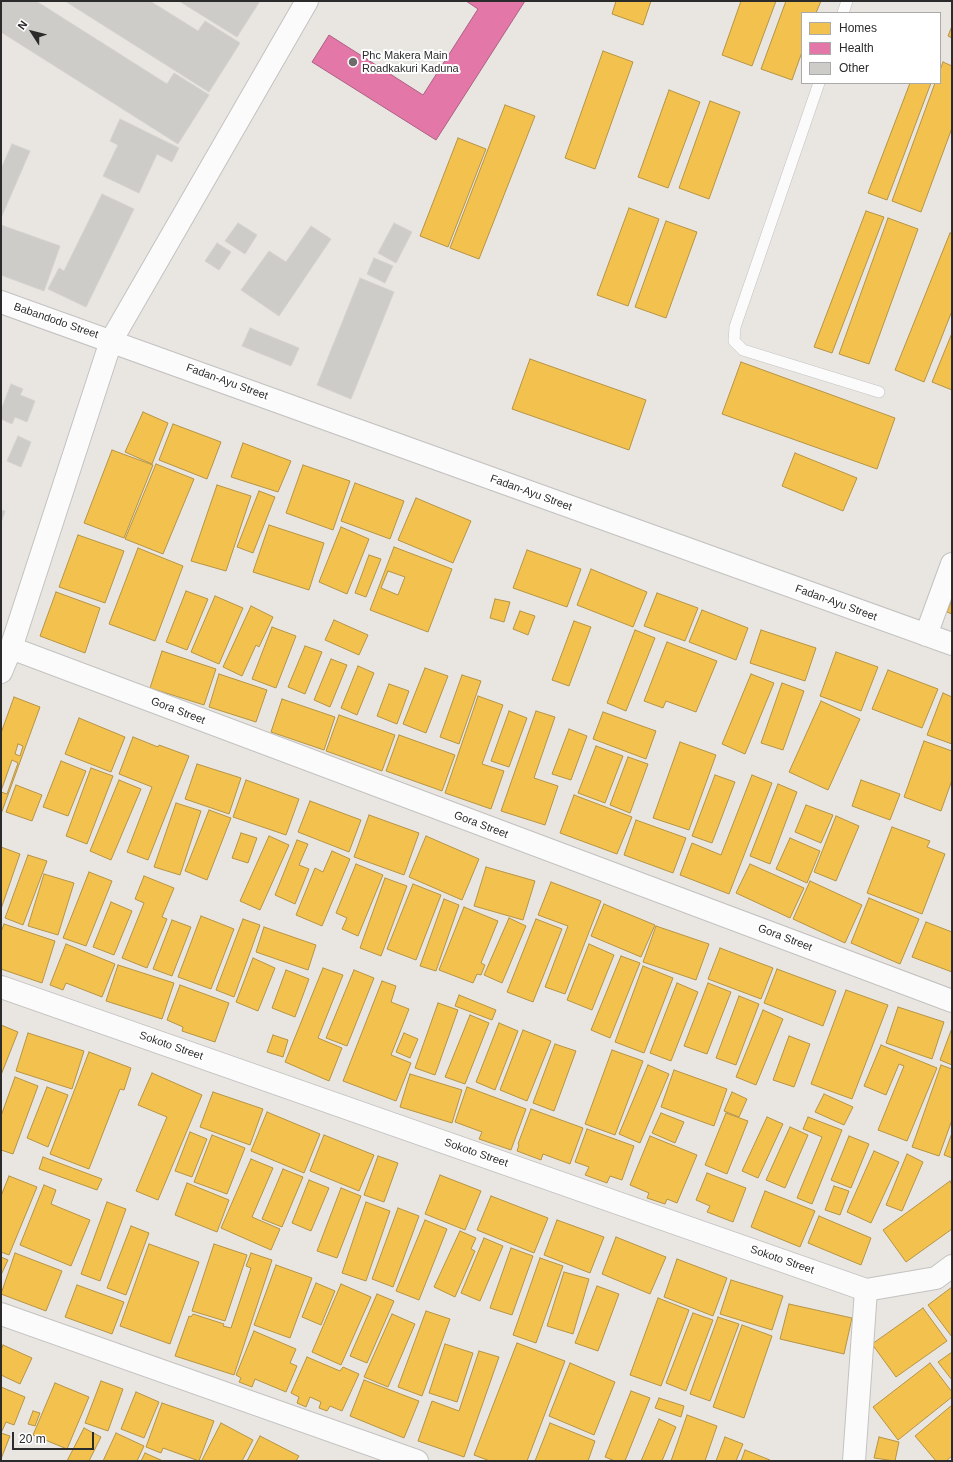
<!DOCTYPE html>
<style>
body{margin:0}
#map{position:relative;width:953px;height:1462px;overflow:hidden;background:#e9e6e2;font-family:Arial,sans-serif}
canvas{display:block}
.frame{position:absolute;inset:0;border:2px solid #2b2b2b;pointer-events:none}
.legend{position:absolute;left:801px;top:12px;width:140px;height:72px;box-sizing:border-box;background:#fff;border:1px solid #aaa;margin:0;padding:5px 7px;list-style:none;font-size:12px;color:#2b2b2b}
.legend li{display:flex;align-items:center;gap:8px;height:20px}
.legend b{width:20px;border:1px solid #aaa}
.north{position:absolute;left:12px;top:12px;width:40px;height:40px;-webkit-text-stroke:3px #fff;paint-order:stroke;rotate:306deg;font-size:11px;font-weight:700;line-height:16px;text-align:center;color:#2b2b2b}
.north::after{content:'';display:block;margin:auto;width:14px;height:18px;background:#2b2b2b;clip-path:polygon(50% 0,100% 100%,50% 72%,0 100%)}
.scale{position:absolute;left:12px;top:1432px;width:82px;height:18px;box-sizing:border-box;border:2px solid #2b2b2b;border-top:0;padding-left:5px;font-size:12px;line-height:14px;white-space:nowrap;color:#2b2b2b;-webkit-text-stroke:3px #fff;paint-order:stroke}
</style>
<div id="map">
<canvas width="953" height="1462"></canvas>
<div class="frame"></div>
<ul class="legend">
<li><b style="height:11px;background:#f2c14e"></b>Homes</li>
<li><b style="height:11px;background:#e377a8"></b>Health</li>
<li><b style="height:11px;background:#ceccc9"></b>Other</li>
</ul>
<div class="north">N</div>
<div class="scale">20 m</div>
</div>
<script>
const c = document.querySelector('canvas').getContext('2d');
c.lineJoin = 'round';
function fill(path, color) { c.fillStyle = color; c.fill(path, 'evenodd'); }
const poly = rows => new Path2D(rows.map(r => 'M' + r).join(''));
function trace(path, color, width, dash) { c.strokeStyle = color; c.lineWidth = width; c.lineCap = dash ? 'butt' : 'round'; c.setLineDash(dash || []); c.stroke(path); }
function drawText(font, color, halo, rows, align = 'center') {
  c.font = font + ' Arial,sans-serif'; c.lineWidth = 4; c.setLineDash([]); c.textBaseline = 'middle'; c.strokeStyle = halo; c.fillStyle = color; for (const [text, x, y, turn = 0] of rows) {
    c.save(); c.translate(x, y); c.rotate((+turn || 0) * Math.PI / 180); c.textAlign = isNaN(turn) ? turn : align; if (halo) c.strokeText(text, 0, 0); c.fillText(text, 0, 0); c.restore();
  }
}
const homes = poly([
 [616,1,651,1,643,25,612,14,616,1],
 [741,1,776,1,752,66,722,55,741,1],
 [786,1,821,1,816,13,802,13,802,52,792,80,761,69,786,1],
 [952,26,952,38,948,36,952,26],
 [603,51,633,62,595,169,565,158,603,51],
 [943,62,952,66,952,128,921,212,892,201,935,83,940,83,940,70,943,62],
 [910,83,931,83,887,200,868,193,910,83],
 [669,90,700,102,668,188,638,177,669,90],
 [710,101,740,112,709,199,679,188,710,101],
 [505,105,535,116,479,259,450,248,505,105],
 [458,138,486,149,448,247,420,236,458,138],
 [629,208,659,219,628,306,597,295,629,208],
 [866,211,884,217,832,353,814,347,866,211],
 [888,218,918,229,869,364,839,354,888,218],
 [666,221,697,232,666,318,635,307,666,221],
 [950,233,952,234,952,311,924,382,895,370,950,233],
 [952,333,952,390,932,382,952,333],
 [530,359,646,400,629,450,512,409,530,359],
 [741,362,895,418,877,469,722,414,741,362],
 [143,412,168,423,152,464,125,452,143,412],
 [173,424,221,442,207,479,159,460,173,424],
 [243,443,291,461,278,492,231,477,243,443],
 [112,450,153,465,124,538,84,523,112,450],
 [795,453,857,478,843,511,782,486,795,453],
 [156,464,194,479,163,554,125,539,156,464],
 [303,465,350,481,333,530,286,513,303,465],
 [355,483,404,501,390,539,341,521,355,483],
 [217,485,251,496,226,571,191,561,217,485],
 [259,491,275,497,253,553,237,547,259,491],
 [416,498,471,521,453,563,398,540,416,498],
 [269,525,324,543,309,590,253,572,269,525],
 [341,527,369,539,347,594,319,582,341,527],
 [78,535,124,551,105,603,59,587,78,535],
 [394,547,452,569,428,632,370,610,394,547],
 [388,571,405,577,398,595,381,588,388,571],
 [138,548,183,566,155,641,109,624,138,548],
 [527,550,581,569,567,607,513,588,527,550],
 [369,555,381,559,366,597,355,593,369,555],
 [591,569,647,592,633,627,577,605,591,569],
 [186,591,208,599,187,650,166,642,186,591],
 [56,592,100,608,85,653,40,636,56,592],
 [657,593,698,608,685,641,644,626,657,593],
 [215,596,243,608,219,664,191,652,215,596],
 [495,599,510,602,504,622,490,618,495,599],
 [952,599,952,614,947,612,952,599],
 [251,606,273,617,259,647,256,645,242,676,223,667,251,606],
 [702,610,748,628,736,660,689,642,702,610],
 [520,611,535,616,528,635,513,629,520,611],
 [334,620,368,635,359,655,325,640,334,620],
 [574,621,591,627,569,686,552,680,574,621],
 [272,627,296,636,276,688,252,679,272,627],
 [635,630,655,638,626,711,607,703,635,630],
 [761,630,816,648,805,681,750,663,761,630],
 [667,642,717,661,696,712,666,701,663,708,644,701,667,642],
 [305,646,322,652,305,694,288,687,305,646],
 [162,651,216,669,204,705,150,688,162,651],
 [836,652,878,667,861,711,820,696,836,652],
 [331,659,347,665,330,707,314,700,331,659],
 [358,666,374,673,357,715,341,708,358,666],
 [425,668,448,676,426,733,403,724,425,668],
 [888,670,938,689,922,728,872,709,888,670],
 [219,674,267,690,256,722,209,707,219,674],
 [751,674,774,683,745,754,722,744,751,674],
 [462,675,481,681,459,744,440,737,462,675],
 [782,683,804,691,783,750,761,743,782,683],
 [389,684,409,691,397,724,377,716,389,684],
 [943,693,952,697,952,744,927,735,943,693],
 [478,696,503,705,482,764,504,771,491,809,445,793,478,696],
 [14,697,40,707,1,814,1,792,7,794,18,763,12,760,1,791,1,733,14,697],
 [18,744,23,746,20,756,15,754,18,744],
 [282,699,335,717,324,750,271,732,282,699],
 [821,701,860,719,828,790,789,772,821,701],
 [509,711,527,718,509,767,491,761,509,711],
 [536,711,555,717,534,778,558,786,545,825,501,811,536,711],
 [603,712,656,731,646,759,593,739,603,712],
 [339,715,395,735,382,771,326,751,339,715],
 [79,718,125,737,111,772,65,754,79,718],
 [569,729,587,736,571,780,552,774,569,729],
 [399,735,455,755,442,791,386,771,399,735],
 [133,737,158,747,159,745,189,756,148,860,127,852,152,787,119,774,133,737],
 [924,741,952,751,952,780,941,811,904,797,924,741],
 [680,742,716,755,689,830,653,818,680,742],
 [596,746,623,756,605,803,578,793,596,746],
 [628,757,648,764,630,813,610,805,628,757],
 [61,761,86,771,68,816,43,807,61,761],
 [197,764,241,778,229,814,185,799,197,764],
 [91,768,113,776,87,844,66,836,91,768],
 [715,775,735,782,712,843,692,836,715,775],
 [752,775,772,783,729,894,680,875,692,843,721,855,752,775],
 [119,780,141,789,111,860,90,851,119,780],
 [246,780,299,799,286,835,233,817,246,780],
 [861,780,900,794,890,820,852,806,861,780],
 [778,784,797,792,770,864,750,856,778,784],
 [16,785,42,795,32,821,6,812,16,785],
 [574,795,632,817,617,854,560,833,574,795],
 [310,801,361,820,349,852,298,832,310,801],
 [176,803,201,811,180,875,154,867,176,803],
 [806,805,833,815,821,843,795,832,806,805],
 [209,810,231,818,207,880,185,871,209,810],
 [369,815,419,833,404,875,354,857,369,815],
 [836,816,859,826,836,881,814,872,836,816],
 [636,820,686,838,673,873,624,855,636,820],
 [892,827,930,841,927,847,945,854,922,914,867,893,892,827],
 [241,833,257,838,248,863,232,858,241,833],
 [269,836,289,845,260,910,240,901,269,836],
 [426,836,479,859,462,900,409,877,426,836],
 [790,838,820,851,807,883,776,869,790,838],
 [297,840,308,844,299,865,309,869,295,904,275,895,297,840],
 [1,847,20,854,1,909,1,847],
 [332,851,350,859,322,926,296,915,315,868,323,872,332,851],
 [28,855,47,861,23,925,5,918,28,855],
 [356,864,383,875,358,936,342,929,347,918,336,913,356,864],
 [750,864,804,888,790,918,736,893,750,864],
 [486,867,535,881,523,920,474,906,486,867],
 [89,872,112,881,86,946,63,938,89,872],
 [44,874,74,883,58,935,28,926,44,874],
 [144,876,174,888,162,917,167,919,147,968,122,958,144,903,135,899,144,876],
 [385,878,407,886,381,956,360,948,385,878],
 [810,881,862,905,845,943,793,919,810,881],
 [551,882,601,901,565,994,545,987,568,926,538,915,551,882],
 [413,884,441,895,416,960,387,949,413,884],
 [869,898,919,919,900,964,851,943,869,898],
 [444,899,459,905,436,971,420,966,444,899],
 [111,902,132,911,114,955,93,947,111,902],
 [604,904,655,925,641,957,591,936,604,904],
 [464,907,498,921,481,963,485,965,481,975,477,974,473,983,439,970,464,907],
 [201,916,234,929,211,989,178,977,201,916],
 [509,918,526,926,502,983,484,975,509,918],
 [243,919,260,925,234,997,216,990,243,919],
 [536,919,562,929,533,1002,507,992,536,919],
 [172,920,191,927,172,976,153,969,172,920],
 [926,922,952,932,952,972,912,957,926,922],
 [4,924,55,941,42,983,1,969,1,932,4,924],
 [656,926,709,944,696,980,643,962,656,926],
 [264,927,316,945,308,970,256,952,264,927],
 [66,944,115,964,102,997,66,983,63,990,50,985,66,944],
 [589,944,614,955,592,1010,567,1000,589,944],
 [720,948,773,968,761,999,708,979,720,948],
 [621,956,640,963,610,1038,591,1030,621,956],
 [253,958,275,968,258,1011,236,1002,253,958],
 [118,965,174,983,162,1019,106,1001,118,965],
 [643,966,673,978,644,1053,615,1042,643,966],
 [323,968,343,975,318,1038,342,1048,329,1081,285,1062,323,968],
 [777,969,836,991,823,1026,764,1003,777,969],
 [286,970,309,979,295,1017,272,1008,286,970],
 [354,970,374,978,347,1046,326,1038,354,970],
 [382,981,396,986,391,1002,409,1009,391,1055,411,1063,396,1101,343,1081,382,981],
 [677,983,698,992,671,1061,650,1053,677,983],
 [708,983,731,992,707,1054,684,1046,708,983],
 [180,985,229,1003,215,1042,182,1031,183,1027,167,1020,180,985],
 [846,990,888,1005,852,1099,811,1084,846,990],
 [459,995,496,1010,492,1020,455,1006,459,995],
 [739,996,759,1004,736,1065,716,1058,739,996],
 [438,1003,458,1010,435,1075,415,1068,438,1003],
 [898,1007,944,1022,932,1059,886,1043,898,1007],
 [763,1010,783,1019,756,1085,736,1077,763,1010],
 [470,1015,489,1023,465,1084,445,1077,470,1015],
 [499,1023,518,1031,495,1090,476,1082,499,1023],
 [1,1025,18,1032,1,1075,1,1025],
 [952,1028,952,1065,940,1060,952,1028],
 [523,1030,551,1041,527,1101,500,1090,523,1030],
 [28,1033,84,1051,72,1089,16,1071,28,1033],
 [404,1033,418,1039,410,1058,396,1052,404,1033],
 [273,1035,288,1040,283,1057,267,1052,273,1035],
 [789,1036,810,1044,794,1087,773,1080,789,1036],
 [555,1044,576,1051,554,1111,533,1103,555,1044],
 [881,1045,937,1068,907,1141,878,1130,904,1066,899,1064,886,1095,864,1086,881,1045],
 [612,1050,643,1061,615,1135,585,1124,612,1050],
 [89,1052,131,1068,124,1090,120,1089,89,1169,50,1154,89,1052],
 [648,1065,669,1074,640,1143,619,1134,648,1065],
 [941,1065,952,1069,952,1120,939,1156,912,1147,941,1065],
 [674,1070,727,1089,714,1126,661,1107,674,1070],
 [152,1073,202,1095,158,1200,136,1191,167,1117,138,1105,152,1073],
 [410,1074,462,1090,452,1123,400,1107,410,1074],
 [15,1077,38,1086,13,1154,1,1150,1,1116,15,1077],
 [47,1087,68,1095,48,1147,27,1138,47,1087],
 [467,1087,526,1109,511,1150,479,1139,482,1132,455,1122,467,1087],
 [213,1092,263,1109,250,1145,200,1127,213,1092],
 [732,1092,747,1099,739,1117,724,1111,732,1092],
 [824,1094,853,1107,844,1125,815,1112,824,1094],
 [531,1109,583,1128,570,1164,543,1154,541,1160,517,1151,519,1145,518,1144,531,1109],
 [267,1112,320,1134,304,1173,251,1151,267,1112],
 [661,1113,684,1122,675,1143,652,1133,661,1113],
 [726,1113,748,1121,727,1174,705,1165,726,1113],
 [767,1117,783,1124,758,1178,742,1171,767,1117],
 [808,1117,842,1130,812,1204,797,1198,822,1137,803,1129,808,1117],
 [790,1127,808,1135,785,1188,766,1180,790,1127],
 [587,1129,634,1146,622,1180,610,1176,607,1183,585,1175,589,1167,575,1162,587,1129],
 [190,1132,207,1139,192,1177,175,1171,190,1132],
 [952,1133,952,1158,944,1155,952,1133],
 [212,1135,245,1148,227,1194,194,1182,212,1135],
 [324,1135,374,1155,359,1191,310,1171,324,1135],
 [650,1136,697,1155,677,1203,667,1199,665,1204,647,1198,649,1193,630,1185,650,1136],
 [849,1136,869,1144,851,1188,831,1180,849,1136],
 [874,1151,899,1162,871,1223,847,1212,874,1151],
 [907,1154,923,1162,902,1211,886,1205,907,1154],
 [378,1156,398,1163,384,1202,364,1195,378,1156],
 [43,1157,102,1179,97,1190,39,1169,43,1157],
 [251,1159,273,1168,252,1217,280,1229,271,1250,221,1228,251,1159],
 [283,1169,303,1177,282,1227,262,1219,283,1169],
 [707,1173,746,1188,733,1222,707,1212,710,1206,696,1200,707,1173],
 [440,1175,481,1191,465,1230,425,1214,440,1175],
 [9,1176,37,1187,9,1255,1,1252,1,1196,9,1176],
 [309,1180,329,1188,311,1231,292,1223,309,1180],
 [950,1181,952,1185,952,1229,906,1262,883,1230,950,1181],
 [187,1183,229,1200,217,1232,175,1215,187,1183],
 [44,1185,56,1190,51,1204,90,1220,71,1266,20,1245,44,1185],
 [834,1186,849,1191,840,1215,825,1210,834,1186],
 [341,1188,361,1196,337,1258,317,1251,341,1188],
 [765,1191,815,1211,800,1247,751,1227,765,1191],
 [491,1196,548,1218,534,1253,477,1230,491,1196],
 [107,1202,126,1209,100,1281,81,1274,107,1202],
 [366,1202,390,1211,366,1281,342,1273,366,1202],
 [398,1208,419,1216,393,1287,372,1279,398,1208],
 [819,1216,871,1238,861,1265,808,1243,819,1216],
 [425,1220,447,1229,419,1300,396,1291,425,1220],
 [557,1220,604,1237,590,1273,544,1255,557,1220],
 [131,1226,149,1233,126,1295,107,1288,131,1226],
 [460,1231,476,1238,471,1249,475,1251,455,1297,434,1287,460,1231],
 [616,1237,666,1257,650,1294,602,1274,616,1237],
 [484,1238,503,1246,480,1301,461,1293,484,1238],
 [149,1244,199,1262,170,1344,120,1326,149,1244],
 [214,1244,247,1255,225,1321,192,1311,214,1244],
 [511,1248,533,1256,512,1315,490,1308,511,1248],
 [15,1253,62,1271,46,1311,1,1294,15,1253],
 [251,1253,272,1260,234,1375,175,1356,189,1316,191,1317,193,1314,224,1324,223,1326,231,1328,251,1268,246,1266,251,1253],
 [1,1257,8,1260,1,1275,1,1257],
 [540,1258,563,1266,536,1343,513,1335,540,1258],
 [677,1259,727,1278,713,1316,664,1297,677,1259],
 [276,1265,312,1278,290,1338,254,1325,276,1265],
 [564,1272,589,1279,573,1334,547,1326,564,1272],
 [731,1280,783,1296,772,1330,720,1314,731,1280],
 [316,1283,335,1291,321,1325,302,1317,316,1283],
 [341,1284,371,1297,341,1365,312,1352,341,1284],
 [77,1285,124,1302,112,1334,65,1317,77,1285],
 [597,1286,619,1294,598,1351,575,1343,597,1286],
 [952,1287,952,1337,928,1305,952,1287],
 [377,1294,394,1301,367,1363,350,1356,377,1294],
 [658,1298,689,1310,661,1386,630,1375,658,1298],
 [789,1304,852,1318,844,1354,780,1339,789,1304],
 [923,1308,947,1341,896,1377,872,1344,923,1308],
 [426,1311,450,1319,422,1396,398,1387,426,1311],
 [693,1313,713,1320,686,1391,666,1383,693,1313],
 [392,1314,415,1324,388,1387,364,1377,392,1314],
 [718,1317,739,1324,710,1401,690,1394,718,1317],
 [742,1325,772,1336,744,1418,713,1407,742,1325],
 [254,1331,296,1349,290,1363,297,1366,286,1392,255,1379,252,1387,239,1382,241,1378,236,1375,254,1331],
 [517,1343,565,1361,527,1461,490,1461,474,1455,517,1343],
 [445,1344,473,1353,457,1402,429,1393,445,1344],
 [3,1345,32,1358,20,1384,1,1375,1,1350,3,1345],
 [479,1351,499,1357,464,1457,418,1441,432,1401,459,1411,479,1351],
 [952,1352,952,1380,938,1362,952,1352],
 [307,1357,340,1371,343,1367,359,1374,342,1411,330,1406,327,1411,319,1408,321,1402,310,1397,306,1407,297,1403,299,1397,291,1393,307,1357],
 [570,1363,615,1382,594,1435,549,1416,570,1363],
 [930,1363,952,1392,952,1397,898,1440,873,1407,930,1363],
 [364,1380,419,1401,404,1438,350,1416,364,1380],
 [101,1381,123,1389,108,1431,85,1423,101,1381],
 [55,1383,89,1397,67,1449,33,1435,55,1383],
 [1,1387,25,1397,14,1425,6,1422,1,1433,10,1436,1,1459,1,1387],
 [631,1391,650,1398,625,1461,615,1461,605,1457,631,1391],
 [136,1392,159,1402,144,1438,121,1429,136,1392],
 [659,1398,684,1406,681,1417,655,1408,659,1398],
 [162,1403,214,1421,199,1461,163,1448,161,1453,146,1447,162,1403],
 [952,1405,952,1456,946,1461,936,1461,915,1436,952,1405],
 [33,1411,40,1413,35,1426,28,1424,33,1411],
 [687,1415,717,1426,705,1461,671,1461,687,1415],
 [659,1419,676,1427,662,1461,641,1461,659,1419],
 [221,1423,253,1440,242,1461,204,1461,202,1460,221,1423],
 [550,1423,595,1441,588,1461,535,1461,550,1423],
 [84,1428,101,1437,89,1461,67,1461,84,1428],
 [116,1433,144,1446,137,1461,103,1461,116,1433],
 [260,1436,299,1456,296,1461,247,1461,260,1436],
 [725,1437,743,1444,736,1461,716,1461,725,1437],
 [879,1437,899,1442,895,1461,874,1458,879,1437],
 [745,1450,770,1460,769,1461,741,1461,745,1450],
 [145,1453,163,1461,141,1461,145,1453]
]);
fill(homes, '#f2c14e');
trace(homes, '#b69444', 1);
const health = poly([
 [466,1,525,1,436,140,312,62,329,35,423,95,478,9,466,1]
]);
fill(health, '#e377a8');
trace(health, '#ac6082', 1);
const building = poly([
 [1,1,36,1,167,84,174,73,209,95,178,144,1,32,1,1],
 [65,1,150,1,198,31,205,21,240,43,209,92,65,1],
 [179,1,260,1,237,37,179,1],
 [120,119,179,148,172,162,157,154,139,193,103,176,118,145,110,141,120,119],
 [12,144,30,151,1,218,1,169,12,144],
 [102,194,134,209,86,307,48,289,59,268,64,271,102,194],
 [238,223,257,235,245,254,225,241,238,223],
 [394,223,412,232,396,263,378,253,394,223],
 [1,225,60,246,44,291,1,275,1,225],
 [311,226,331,239,279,316,241,290,269,251,286,262,311,226],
 [217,243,231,252,219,270,205,261,217,243],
 [374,258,393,266,385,283,367,274,374,258],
 [360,278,394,292,351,399,317,385,360,278],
 [250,328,299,348,291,366,242,346,250,328],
 [11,384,23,389,20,395,35,401,27,422,15,417,12,424,1,419,1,410,11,384],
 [18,436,31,442,21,467,7,461,18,436],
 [1,510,5,511,1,523,1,510]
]);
fill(building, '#ceccc9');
trace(building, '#d4d1ce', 1);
const lane = poly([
 [843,13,847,1],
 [819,83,735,327,734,341,743,350,879,392]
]);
const street = poly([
 [1,302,952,644],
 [926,635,952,564],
 [11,648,952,1001],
 [1,672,11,648,111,341,307,1],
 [1,987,866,1290,936,1278,952,1266],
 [1,1314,417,1461],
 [854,1461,866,1290]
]);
trace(lane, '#c3c2c1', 12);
trace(street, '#c3c2c1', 24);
trace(lane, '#fcfbfb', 11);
trace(street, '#fcfbfb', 22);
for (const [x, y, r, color] of [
 [353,62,5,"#6e6c6b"]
]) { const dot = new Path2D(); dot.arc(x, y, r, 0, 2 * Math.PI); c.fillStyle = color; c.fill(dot); trace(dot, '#fff', 1.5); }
drawText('11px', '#2b2b2b', '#fff', [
 ["Phc Makera Main",362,56],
 ["Roadkakuri Kaduna",362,69]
], 'left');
drawText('11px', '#2b2b2b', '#fff', [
 ["Babandodo Street",56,321,19],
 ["Fadan-Ayu Street",227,382,20],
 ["Fadan-Ayu Street",531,493,20],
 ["Fadan-Ayu Street",836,603,20],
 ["Gora Street",178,711,21],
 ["Gora Street",481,825,21],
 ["Gora Street",785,938,21],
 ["Sokoto Street",171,1046,19],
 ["Sokoto Street",476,1153,19],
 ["Sokoto Street",782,1260,19]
]);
</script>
